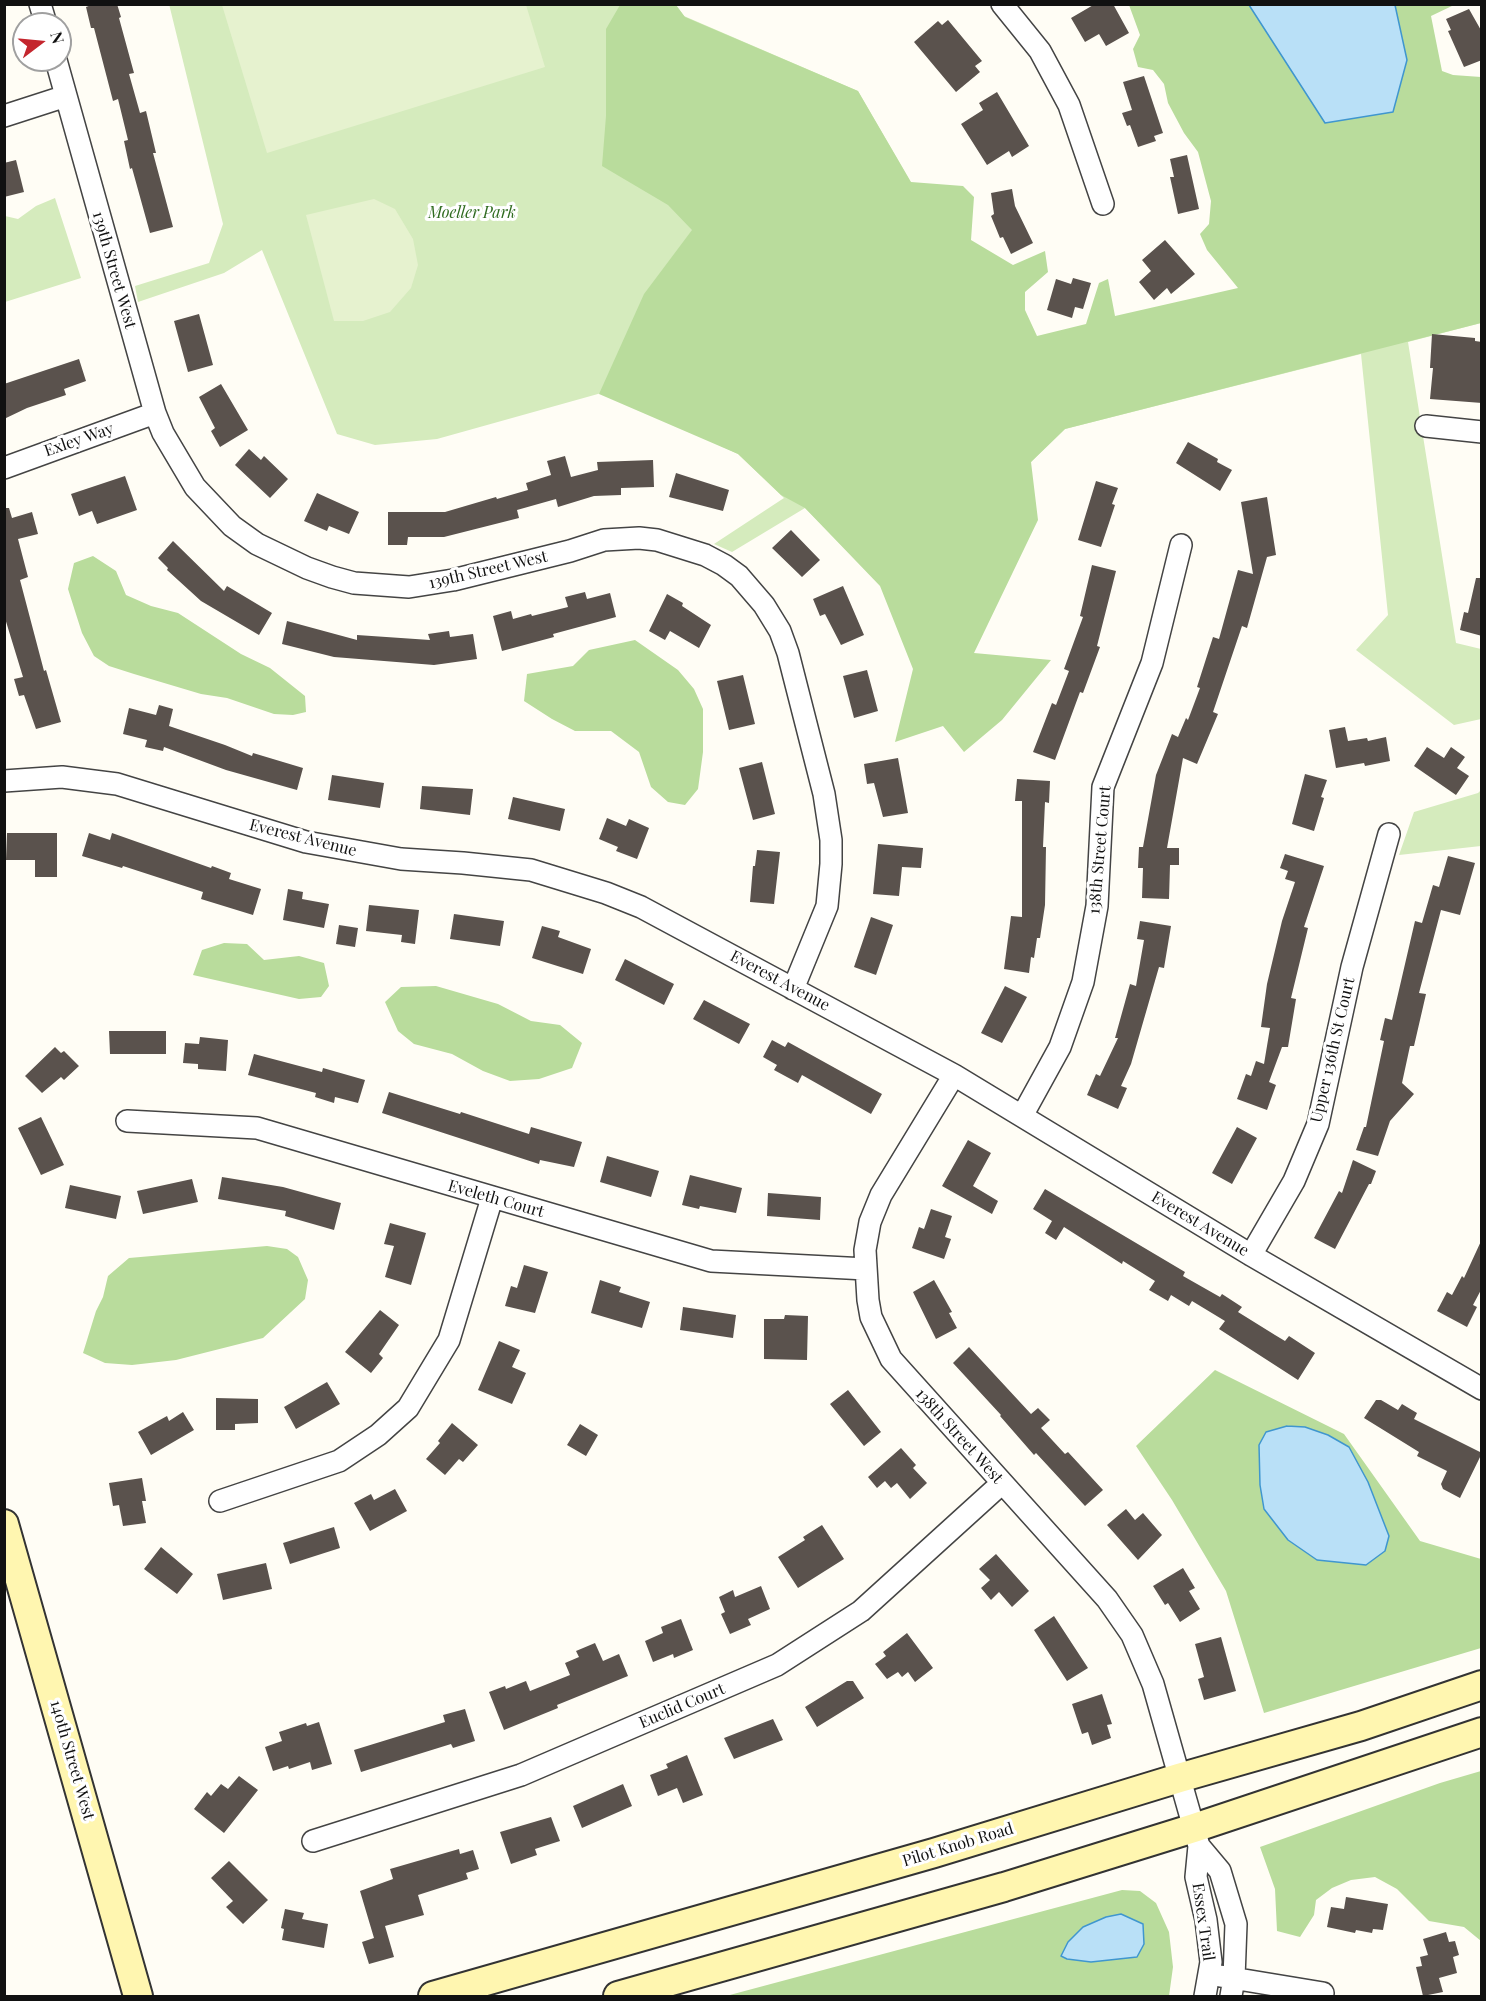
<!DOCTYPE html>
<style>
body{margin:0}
#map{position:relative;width:1486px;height:2001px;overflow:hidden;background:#fffdf5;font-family:"Playfair Display",serif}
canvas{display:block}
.frame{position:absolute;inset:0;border:6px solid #111;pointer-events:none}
.north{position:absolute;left:12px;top:12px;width:60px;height:60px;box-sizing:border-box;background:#fff;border:2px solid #a0a0a0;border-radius:50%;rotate:74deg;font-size:16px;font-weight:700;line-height:24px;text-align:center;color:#111}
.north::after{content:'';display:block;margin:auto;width:21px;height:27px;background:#c4262e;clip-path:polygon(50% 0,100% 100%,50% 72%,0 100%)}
</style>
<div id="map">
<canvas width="1486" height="2001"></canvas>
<div class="frame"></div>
<div class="north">N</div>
</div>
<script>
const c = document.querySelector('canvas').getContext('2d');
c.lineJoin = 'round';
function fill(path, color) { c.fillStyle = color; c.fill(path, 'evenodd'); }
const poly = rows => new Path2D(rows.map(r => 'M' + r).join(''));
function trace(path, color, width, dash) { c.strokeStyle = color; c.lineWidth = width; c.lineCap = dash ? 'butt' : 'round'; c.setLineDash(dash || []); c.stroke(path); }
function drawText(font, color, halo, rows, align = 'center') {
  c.font = font + ' "Playfair Display",serif'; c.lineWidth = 6; c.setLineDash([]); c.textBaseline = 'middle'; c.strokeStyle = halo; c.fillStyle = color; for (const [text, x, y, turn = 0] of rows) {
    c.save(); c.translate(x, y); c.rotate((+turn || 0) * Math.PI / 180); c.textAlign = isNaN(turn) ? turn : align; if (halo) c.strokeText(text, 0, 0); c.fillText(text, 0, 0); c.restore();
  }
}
fill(poly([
 [169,4,676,5,684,16,858,91,1005,346,1481,323,1408,342,1456,643,1481,649,1481,719,1454,725,1356,650,1388,615,1361,354,1065,429,1031,462,884,589,805,508,732,552,714,544,784,498,738,454,605,392,437,439,375,445,337,434,262,250,224,273,138,302,135,286,209,263,223,224],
 [55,198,81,278,5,302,5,216,18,219,36,206],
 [1481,790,1481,846,1399,855,1414,812,1478,793]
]), '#d5ebbd');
fill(poly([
 [620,5,676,5,685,17,858,91,911,182,963,186,974,197,971,240,1013,265,1045,251,1048,272,1025,292,1025,310,1037,336,1086,324,1099,283,1108,279,1115,316,1238,288,1207,250,1200,234,1209,224,1211,201,1198,152,1184,133,1168,103,1164,84,1153,70,1138,67,1133,49,1140,35,1129,5,1454,5,1431,16,1442,71,1453,75,1481,77,1481,323,1065,429,1031,462,1038,520,974,653,1051,660,1002,720,964,752,943,726,895,742,913,669,880,586,805,508,781,495,738,454,599,394,644,294,692,230,668,205,602,166,606,116,606,29],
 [93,556,116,571,126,595,151,606,178,613,241,654,270,668,305,696,306,712,293,715,274,714,227,698,201,694,134,674,109,666,94,656,82,633,68,589,74,563],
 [635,640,678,670,694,689,703,709,703,752,698,789,685,805,668,802,651,787,639,752,611,731,575,731,552,719,524,701,527,674,573,666,589,650],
 [224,943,247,944,264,960,299,956,324,963,329,986,321,997,299,999,193,975,202,950],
 [436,986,498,1004,531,1021,560,1025,582,1043,572,1068,539,1079,510,1081,483,1071,452,1054,414,1044,398,1031,385,1002,401,987],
 [267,1246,287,1249,298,1257,308,1280,305,1299,263,1338,176,1360,132,1365,105,1363,83,1353,96,1311,103,1297,108,1276,129,1258],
 [1215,1370,1344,1434,1420,1541,1481,1559,1481,1648,1264,1713,1226,1591,1172,1500,1136,1446],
 [1481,1771,1481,1941,1464,1927,1429,1921,1397,1889,1375,1877,1351,1880,1332,1888,1316,1900,1314,1915,1300,1937,1277,1931,1275,1889,1260,1847,1440,1783],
 [1122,1890,1140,1891,1156,1903,1169,1932,1173,1967,1169,1996,726,1996]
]), '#b9dc9c');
fill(poly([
 [222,5,526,5,545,67,267,153],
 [374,199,395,209,413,239,418,265,411,288,390,312,363,321,334,321,306,215]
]), '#e6f2cf');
const water = poly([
 [1249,5,1395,5,1407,60,1393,112,1325,123,1249,5],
 [1287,1426,1305,1427,1328,1435,1349,1447,1368,1482,1389,1536,1385,1551,1366,1565,1317,1560,1288,1540,1264,1509,1260,1485,1259,1445,1266,1432,1287,1426],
 [1121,1914,1143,1924,1144,1944,1137,1957,1091,1962,1067,1959,1061,1956,1068,1942,1083,1927,1106,1917,1121,1914]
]);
fill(water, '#b9e0f7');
trace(water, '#3f96cf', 1.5);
fill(poly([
 [94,4,117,4,121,17,119,18,134,73,129,74,140,113,146,111,156,153,153,153,173,227,150,233,132,168,130,169,124,141,128,140,118,99,113,101,94,28,91,28,86,7],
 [1095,4,1113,4,1129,33,1106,46,1099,34,1085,42,1071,18],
 [1469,9,1482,32,1482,60,1464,67,1448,31,1451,30,1446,19],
 [948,20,982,61,975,66,980,72,956,92,914,42,938,21,942,25],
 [1144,76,1163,133,1154,136,1156,141,1138,147,1130,125,1127,126,1122,113,1132,110,1123,82],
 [997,92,1029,146,1012,157,1009,151,987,165,961,124,983,110,979,103],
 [1187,155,1199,209,1178,214,1170,177,1174,177,1170,159],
 [16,160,24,192,4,197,4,163],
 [1012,189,1015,206,1033,243,1011,254,1003,237,1000,238,991,216,994,214,991,193],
 [1165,240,1195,274,1171,294,1167,288,1154,300,1139,282,1151,271,1142,260],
 [1073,278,1091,283,1083,309,1075,307,1072,318,1047,310,1056,279,1071,284],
 [199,314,213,365,188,372,174,321],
 [1432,334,1475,338,1475,341,1482,342,1482,403,1430,399,1433,368,1430,368],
 [79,359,86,381,64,389,66,395,27,408,4,419,4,384],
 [221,384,248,430,220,447,211,431,215,428,199,397],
 [1188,442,1218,459,1217,462,1232,470,1220,491,1176,463],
 [249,449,261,460,264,456,288,479,270,498,235,465],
 [565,456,571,477,598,470,597,462,653,460,654,487,621,488,621,495,594,496,558,507,556,499,517,510,519,518,444,537,408,537,407,545,388,545,388,512,445,512,496,497,497,499,528,490,526,483,551,475,547,461],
 [676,473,729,490,723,511,669,497],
 [125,476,137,510,97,524,92,511,79,516,71,494],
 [1096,481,1118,488,1112,504,1115,505,1101,547,1078,540],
 [317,493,359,512,349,534,329,526,327,531,304,521],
 [1267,497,1276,555,1267,557,1247,628,1242,626,1213,712,1218,714,1197,764,1183,758,1167,848,1179,848,1179,865,1170,865,1169,899,1142,898,1143,868,1138,868,1139,847,1143,847,1156,775,1172,734,1178,737,1186,718,1188,720,1200,688,1197,687,1213,637,1219,639,1238,570,1253,574,1241,502],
 [4,508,9,508,12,518,32,512,38,534,18,539,28,577,20,580,44,671,46,670,61,722,36,729,24,695,19,696,14,679,23,677,4,615],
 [791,530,820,560,802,577,772,548],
 [173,541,224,591,227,586,272,613,259,635,201,601,167,570,168,568,158,558],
 [1092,565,1116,571,1097,646,1100,647,1083,693,1080,692,1055,760,1033,752,1052,703,1056,705,1069,671,1064,669,1083,617,1080,616],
 [1476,578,1482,578,1482,636,1460,630,1464,612,1468,613],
 [843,586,864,635,841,645,825,614,820,616,813,599],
 [585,592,587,599,610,593,616,617,553,634,554,637,502,651,493,616,511,611,513,619,531,614,532,616,568,607,565,597],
 [667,594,683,603,682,606,711,625,699,648,670,631,665,640,649,631],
 [287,621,357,640,357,635,430,640,428,634,449,631,450,637,473,634,477,659,434,665,334,657,282,644],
 [867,670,878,711,854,718,843,676],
 [743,675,755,724,729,730,717,681],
 [159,705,173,709,169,726,225,745,252,756,253,753,303,768,297,790,226,770,164,747,163,751,145,747,147,740,123,734,129,708,156,715],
 [1345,727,1348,741,1367,738,1368,741,1386,737,1390,761,1365,766,1364,763,1336,768,1329,730],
 [1427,747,1444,758,1451,747,1465,757,1457,768,1469,776,1456,795,1414,766],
 [898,758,908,813,883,817,874,783,867,784,864,764],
 [762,762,775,814,753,820,739,768],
 [1305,774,1327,780,1321,797,1324,798,1314,831,1292,824],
 [332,775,384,783,380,808,328,800],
 [1017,779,1050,781,1049,803,1045,802,1043,847,1046,847,1045,905,1040,938,1037,938,1034,958,1031,957,1029,973,1004,969,1011,916,1022,917,1022,801,1015,801],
 [422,786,473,789,470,815,420,809],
 [513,797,565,809,560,831,508,819],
 [607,818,626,826,629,819,649,828,637,859,616,851,618,847,599,839],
 [7,833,57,833,57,877,35,877,35,860,6,860],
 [89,833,110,840,112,833,211,868,212,866,231,873,229,879,261,889,253,915,201,899,203,892,123,866,122,868,82,856],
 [878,844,923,848,921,868,902,867,899,896,873,894],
 [757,850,780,852,774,904,750,902,753,866,755,866],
 [1285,854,1324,866,1304,927,1308,928,1291,998,1296,999,1288,1047,1282,1047,1269,1082,1276,1085,1267,1110,1237,1099,1246,1074,1251,1076,1256,1061,1264,1064,1270,1028,1261,1027,1267,984,1282,921,1295,882,1285,879,1288,871,1280,868],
 [1448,856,1475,863,1460,915,1441,910,1419,993,1426,994,1414,1046,1410,1046,1402,1083,1414,1094,1390,1121,1378,1156,1356,1150,1364,1127,1366,1127,1384,1041,1380,1040,1385,1018,1392,1020,1415,921,1422,923,1433,885,1439,887],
 [288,889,303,892,302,899,329,904,324,928,283,920],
 [369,905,419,910,415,944,401,942,402,935,366,931],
 [454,914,504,921,500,946,450,939],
 [871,917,893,925,876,975,854,967],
 [1140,921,1171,926,1164,968,1159,967,1131,1064,1121,1086,1127,1088,1118,1109,1087,1095,1096,1074,1100,1076,1118,1038,1115,1038,1130,984,1136,986,1144,940,1137,939],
 [339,925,358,928,355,947,336,944],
 [542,926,560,931,558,937,591,949,583,974,532,958],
 [625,959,674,984,664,1005,615,980],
 [1005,986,1027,997,1002,1043,981,1033],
 [704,1000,750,1024,739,1044,693,1019],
 [109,1031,166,1031,166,1054,110,1054],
 [200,1037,228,1040,226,1071,198,1069,198,1064,183,1063,185,1043,199,1044],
 [772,1040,785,1047,788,1042,882,1094,871,1114,802,1075,798,1083,774,1070,777,1065,763,1057],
 [55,1047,61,1053,64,1051,79,1066,64,1080,61,1077,42,1093,25,1076],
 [254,1054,322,1072,323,1068,365,1080,358,1103,335,1097,334,1103,315,1097,316,1093,248,1075],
 [389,1092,460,1114,461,1112,529,1134,531,1127,582,1142,574,1167,540,1160,539,1164,382,1113],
 [41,1117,64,1165,41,1175,18,1128],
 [1237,1127,1257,1138,1232,1184,1212,1173],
 [968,1140,991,1153,973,1186,998,1201,992,1214,942,1186],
 [607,1156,659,1171,651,1197,600,1182],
 [1353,1160,1376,1171,1371,1184,1369,1184,1335,1249,1314,1238,1339,1191,1342,1193],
 [690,1175,742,1188,736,1213,700,1206,699,1209,682,1205],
 [222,1177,283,1187,341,1203,334,1230,285,1216,286,1211,218,1199],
 [192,1179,198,1202,143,1214,137,1191],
 [70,1185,121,1196,116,1219,65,1208],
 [1045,1189,1185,1272,1183,1276,1220,1297,1222,1294,1242,1307,1238,1312,1275,1335,1285,1341,1289,1336,1315,1353,1298,1380,1219,1329,1225,1321,1192,1301,1189,1306,1171,1295,1168,1301,1149,1290,1155,1281,1123,1261,1122,1264,1064,1227,1056,1240,1045,1233,1052,1221,1033,1209],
 [768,1193,821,1197,820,1220,767,1216],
 [931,1209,952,1216,945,1237,951,1239,944,1259,912,1248,919,1227,924,1229],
 [390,1223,426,1233,411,1285,385,1277,394,1246,384,1244],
 [1482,1239,1482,1288,1473,1305,1477,1307,1467,1327,1437,1311,1447,1292,1452,1295,1462,1276,1464,1278],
 [524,1265,548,1272,535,1313,505,1306,511,1286,517,1288],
 [600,1280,621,1287,619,1292,650,1302,642,1328,591,1313],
 [934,1280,952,1312,949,1313,957,1328,936,1339,913,1292],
 [683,1307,736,1315,733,1338,680,1330],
 [380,1310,399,1325,379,1354,383,1358,371,1373,345,1352],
 [785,1315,808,1316,807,1360,764,1359,764,1319,784,1319],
 [499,1341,520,1350,512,1367,526,1373,512,1404,478,1390],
 [969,1347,1031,1414,1038,1408,1050,1420,1041,1428,1065,1454,1068,1452,1103,1490,1085,1506,1036,1453,1034,1455,1000,1416,1001,1415,953,1363],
 [327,1382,340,1404,296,1429,284,1407],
 [848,1390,881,1432,864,1446,830,1404],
 [216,1398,258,1399,258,1423,235,1424,235,1430,216,1430],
 [1376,1400,1381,1400,1398,1410,1402,1404,1417,1413,1414,1419,1482,1453,1460,1498,1443,1489,1441,1484,1447,1471,1417,1456,1419,1452,1364,1418],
 [183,1412,194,1430,151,1455,138,1432,167,1416,169,1421],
 [452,1423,478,1445,463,1462,459,1459,445,1475,426,1459,440,1443,438,1441],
 [580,1424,598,1435,586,1456,567,1445],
 [901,1448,916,1465,913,1468,927,1483,910,1499,897,1483,891,1488,885,1481,877,1488,868,1477],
 [142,1478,146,1501,142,1501,146,1523,123,1526,119,1505,113,1506,109,1483],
 [395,1489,407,1511,370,1531,354,1503,371,1494,374,1500],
 [1126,1509,1135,1520,1143,1513,1162,1535,1138,1560,1107,1525],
 [822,1525,844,1559,798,1588,778,1557,805,1540,803,1537],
 [334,1527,340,1548,290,1564,283,1543],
 [161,1547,193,1574,177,1594,144,1569],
 [996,1554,1029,1591,1012,1607,999,1592,991,1600,981,1588,990,1580,979,1569],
 [266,1563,272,1589,223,1600,217,1574],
 [1183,1568,1195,1588,1189,1591,1200,1609,1180,1622,1168,1603,1165,1605,1153,1586],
 [761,1586,770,1609,748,1619,751,1625,730,1634,721,1614,725,1612,719,1597,733,1590,735,1597],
 [1054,1616,1088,1668,1067,1681,1034,1630],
 [681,1619,693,1650,674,1658,673,1654,653,1662,645,1641,663,1633,661,1627],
 [907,1633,933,1668,915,1682,908,1672,902,1677,898,1672,887,1679,875,1664,886,1656,883,1652],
 [1221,1637,1236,1691,1204,1700,1198,1679,1204,1677,1195,1644],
 [595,1643,603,1661,619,1654,628,1676,557,1705,558,1708,504,1730,489,1692,505,1686,506,1689,526,1681,530,1691,570,1675,565,1663,579,1657,576,1651],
 [847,1681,853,1681,864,1698,817,1727,805,1707],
 [1102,1694,1112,1724,1107,1725,1111,1738,1092,1745,1088,1732,1082,1734,1072,1704],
 [465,1709,475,1741,453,1748,451,1744,361,1772,354,1750,445,1722,443,1715],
 [773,1719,783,1740,734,1759,724,1738],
 [319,1722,332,1764,312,1770,310,1762,289,1769,288,1766,273,1771,265,1747,282,1741,279,1732,306,1723,307,1726],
 [687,1755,703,1795,683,1803,677,1788,658,1796,650,1775,668,1768,666,1764],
 [239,1776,258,1790,224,1833,194,1809,207,1792,211,1796,221,1784,228,1789],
 [623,1784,632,1806,582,1828,573,1806],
 [551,1817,560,1841,535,1849,537,1855,511,1864,500,1832],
 [459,1849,460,1854,473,1850,479,1869,466,1873,468,1879,418,1895,424,1915,385,1926,394,1957,369,1964,362,1942,374,1938,360,1891,393,1879,390,1869],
 [229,1861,268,1900,243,1924,226,1907,233,1901,211,1878],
 [1346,1897,1388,1904,1383,1930,1373,1929,1372,1933,1356,1930,1355,1933,1327,1927,1331,1907,1344,1909],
 [285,1909,304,1913,302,1919,328,1924,324,1948,282,1940,284,1929,281,1928],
 [1446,1932,1449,1942,1455,1941,1459,1955,1453,1957,1457,1973,1439,1978,1443,1992,1423,1996,1416,1967,1422,1966,1420,1957,1428,1955,1423,1939]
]), '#5a524d');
const street = poly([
 [40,4,46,24],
 [1002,4,1040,51,1069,105,1103,204],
 [56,60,155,413,163,433,195,487,232,526,257,544,307,568,332,577,354,583,409,587,453,580,570,551,604,540,639,538,657,540,705,555,724,565,739,576,764,605,780,631,788,653,824,794,831,840,831,864,827,906,793,989],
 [4,116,66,96],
 [1426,426,1482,432],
 [4,468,155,413],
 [4,781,62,777,117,784,306,842,401,859,463,863,531,870,606,893,641,907,954,1075,1251,1255,1482,1389],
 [954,1075,881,1195,870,1222,865,1250,868,1300,871,1317,891,1359,1107,1599,1132,1635,1153,1684,1199,1846,1196,1877,1206,1920,1211,1962,1205,1996],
 [1022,1116,1060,1047,1083,982,1097,906,1103,787,1152,663,1181,545],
 [127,1121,257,1128,711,1261,866,1269],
 [1251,1255,1294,1181,1318,1124,1352,967,1389,834],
 [220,1501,339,1461,378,1435,408,1408,449,1340,492,1198],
 [313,1841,521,1775,777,1665,861,1611,1001,1484],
 [1199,1846,1220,1871,1236,1924,1234,1978,1231,1996],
 [1220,1976,1323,1993]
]);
const secondary = poly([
 [4,1524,138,1996],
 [433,1996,934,1853,1179,1778,1361,1726,1482,1685],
 [618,1996,1004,1887,1194,1828,1482,1732]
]);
trace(street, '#444', 24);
trace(secondary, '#333', 32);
trace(street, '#fff', 21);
trace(secondary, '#fff6b0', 28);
drawText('italic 16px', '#2f6b1f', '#fff', [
 ["Moeller Park",472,213]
]);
drawText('16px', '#111', '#fff', [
 ["139th Street West",114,270,74],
 ["Exley Way",79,440,-19],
 ["139th Street West",488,570,-13],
 ["Everest Avenue",303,838,14],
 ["138th Street Court",1100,850,-85],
 ["Everest Avenue",780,981,28],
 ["Upper 136th St Court",1333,1050,-77],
 ["Eveleth Court",496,1199,16],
 ["Everest Avenue",1200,1224,31],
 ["138th Street West",959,1436,48],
 ["Euclid Court",682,1706,-23],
 ["140th Street West",72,1760,74],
 ["Pilot Knob Road",958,1845,-17],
 ["Essex Trail",1203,1922,82]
]);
</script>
